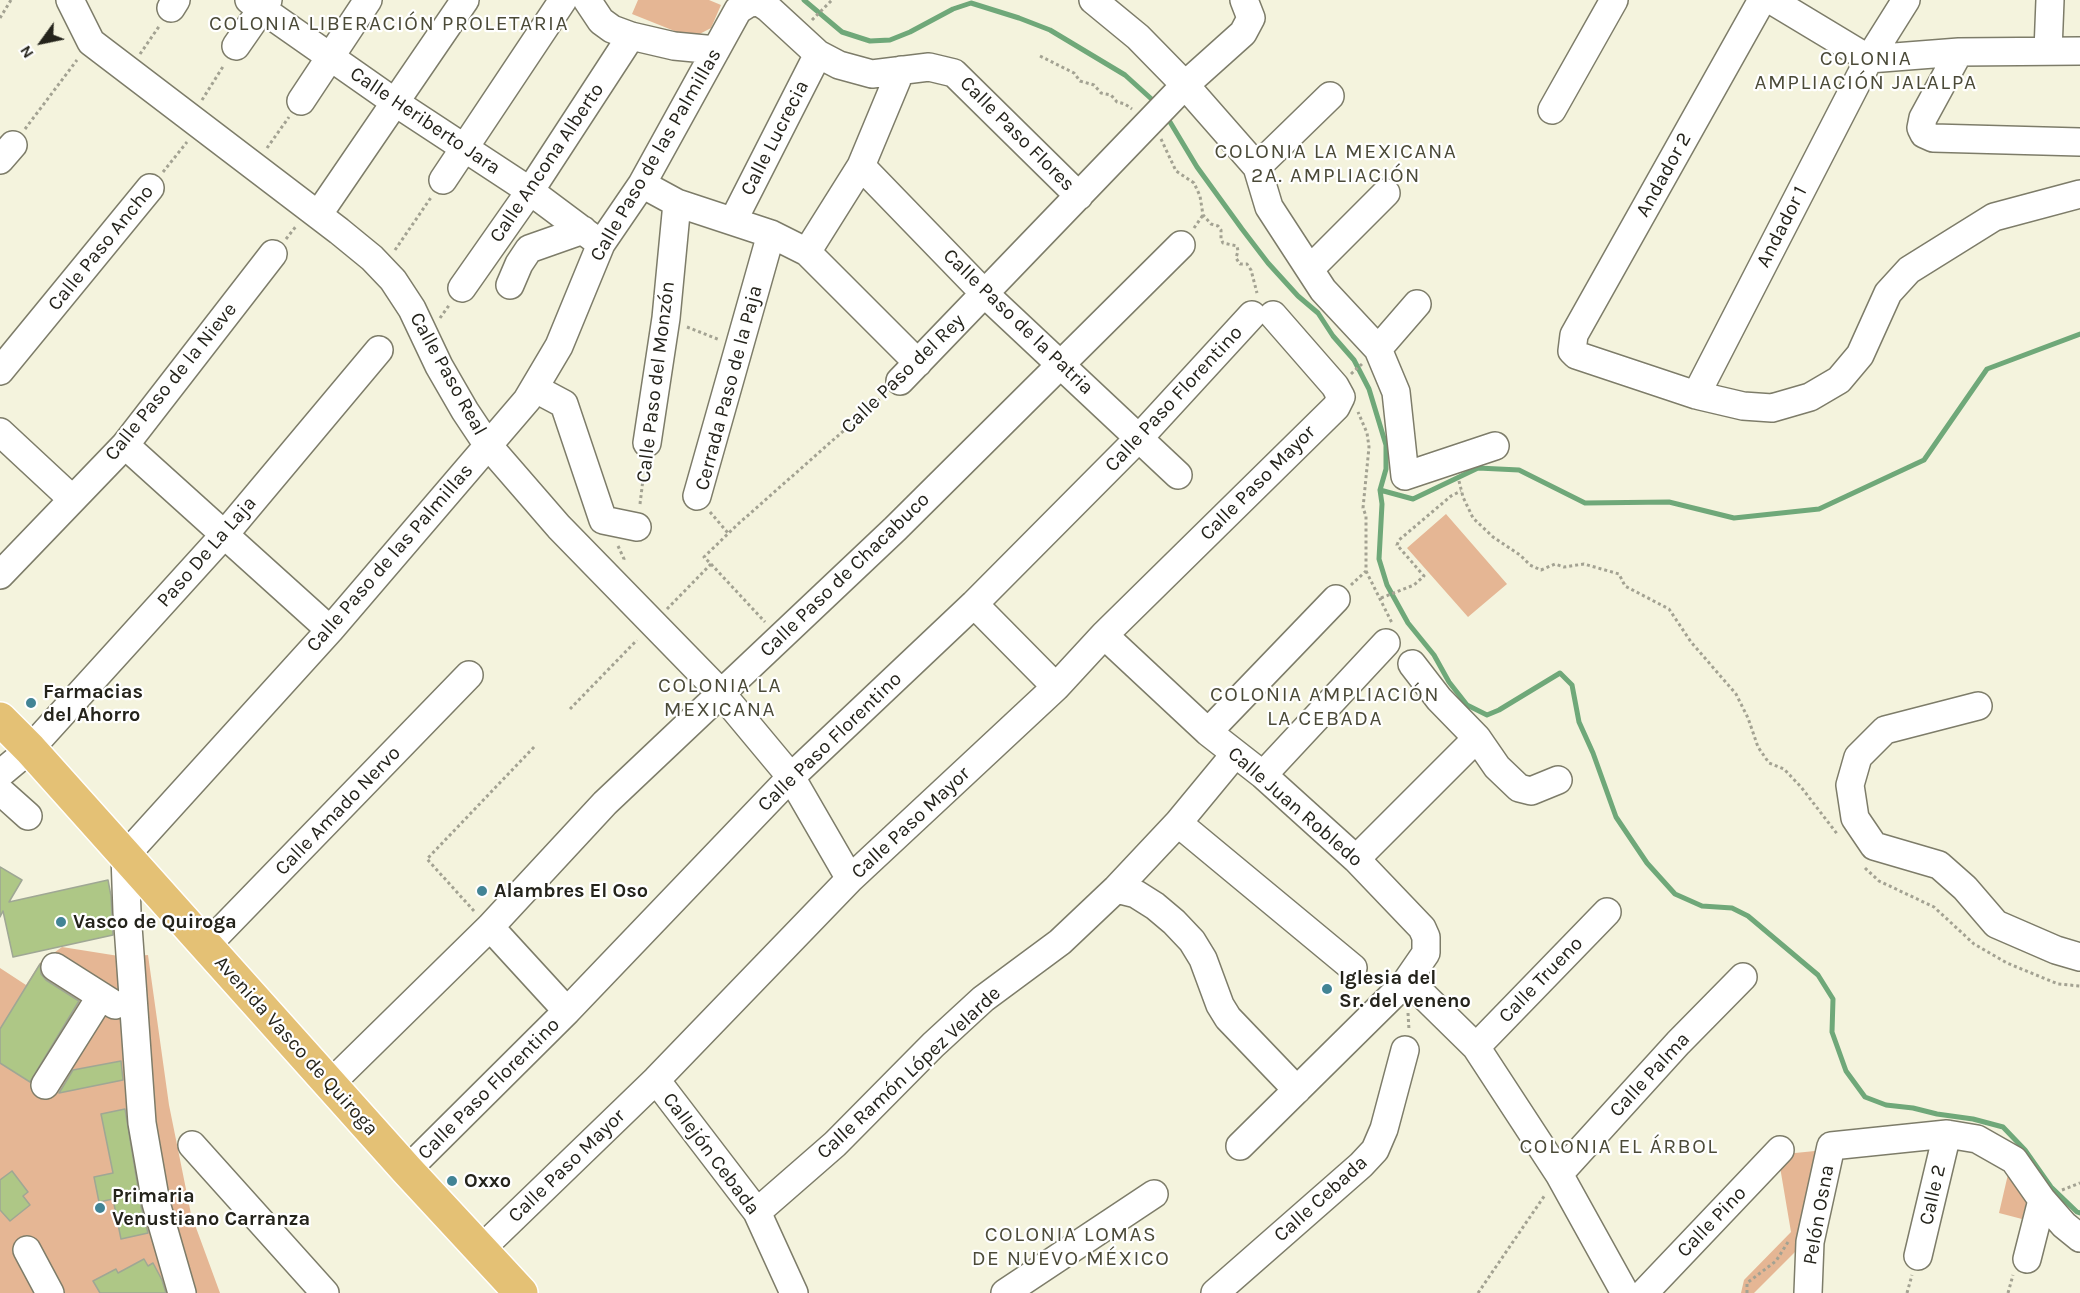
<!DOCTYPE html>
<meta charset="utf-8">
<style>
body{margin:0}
#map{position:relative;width:2080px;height:1293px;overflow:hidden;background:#f4f3dd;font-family:Karla,sans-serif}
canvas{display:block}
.north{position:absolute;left:12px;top:12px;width:60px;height:60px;-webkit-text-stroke:4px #fff;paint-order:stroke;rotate:237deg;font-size:16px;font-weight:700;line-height:24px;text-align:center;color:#24231b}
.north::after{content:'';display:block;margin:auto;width:21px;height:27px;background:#24231b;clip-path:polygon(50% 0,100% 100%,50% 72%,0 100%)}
</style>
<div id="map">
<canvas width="2080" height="1293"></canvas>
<div class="north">N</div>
</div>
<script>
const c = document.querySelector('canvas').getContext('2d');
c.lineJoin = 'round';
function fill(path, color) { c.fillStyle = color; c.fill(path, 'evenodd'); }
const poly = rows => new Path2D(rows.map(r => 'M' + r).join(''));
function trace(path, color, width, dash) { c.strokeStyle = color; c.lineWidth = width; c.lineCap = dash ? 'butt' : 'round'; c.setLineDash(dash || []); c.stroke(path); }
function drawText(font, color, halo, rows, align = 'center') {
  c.font = font + ' Karla,sans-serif'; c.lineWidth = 4.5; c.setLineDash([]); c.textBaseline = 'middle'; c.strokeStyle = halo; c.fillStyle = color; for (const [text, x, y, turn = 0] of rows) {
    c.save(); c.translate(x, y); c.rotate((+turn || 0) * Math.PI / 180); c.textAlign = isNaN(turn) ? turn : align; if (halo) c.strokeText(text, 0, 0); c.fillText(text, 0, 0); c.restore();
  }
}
fill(poly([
 [638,0,709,0,721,5,711,28,692,38,632,14],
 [1446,514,1507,584,1468,617,1407,548],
 [62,947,125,957,148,955,169,1105,191,1214,220,1293,0,1293,0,968,26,985,40,963],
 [1825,1150,1805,1242,1754,1293,1741,1293,1744,1280,1791,1232,1780,1167,1785,1154],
 [2009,1170,2028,1195,2022,1219,1999,1213]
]), '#e5b694');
trace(poly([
 [804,0,842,32,870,41,890,40,910,32,953,9,971,3,1019,18,1050,30,1125,75,1157,104],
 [1167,117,1197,167,1242,229,1268,263,1298,296,1318,313,1333,336,1354,360,1369,389,1386,445,1386,469,1380,490,1382,504,1379,559,1387,585,1408,623,1434,655,1449,682,1467,705,1487,715,1499,710,1560,673,1572,685,1579,722,1593,753,1616,817,1647,863,1675,894,1702,906,1732,908,1748,916,1818,975,1833,999,1832,1032,1846,1071,1865,1097,1886,1105,1913,1108,1937,1114,1973,1119,2003,1127,2025,1150,2051,1187,2077,1212,2080,1213],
 [1380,490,1413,499,1478,468,1519,470,1585,503,1669,502,1734,518,1819,509,1924,460,1987,369,2080,334]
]), '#6fa879', 5);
const building = poly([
 [0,867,22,880,9,902,108,880,111,896,113,935,13,957,3,911,0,917,0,867],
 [40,964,41,974,46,980,79,1001,30,1082,0,1063,0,1029,40,964],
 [121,1061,123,1080,59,1093,73,1070,121,1061],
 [125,1109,141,1206,148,1233,121,1239,113,1199,99,1202,94,1177,113,1173,101,1114,125,1109],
 [12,1171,28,1192,23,1196,30,1205,10,1221,0,1210,0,1180,12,1171],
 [144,1259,148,1266,153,1263,162,1280,166,1293,100,1293,93,1281,116,1269,118,1273,144,1259]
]);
fill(building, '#aec786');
trace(building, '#9fa794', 1.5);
const minor = poly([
 [70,0,91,42,339,231,372,258,393,280,412,309,439,366,465,411,487,444,559,527,721,693,791,777,850,879],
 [249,0,396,103,530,191,601,244],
 [587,0,601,21,612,29,631,36,674,46,716,50],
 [1093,0,1138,37,1185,85,1257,167,1269,207,1323,290,1378,349,1396,392,1405,476,1495,446],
 [1762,0,1574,335,1572,351,1576,355,1696,395,1743,406,1772,408,1810,397,1839,380,1860,355,1888,293,1909,270,1994,217,2080,194],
 [1771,0,1869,59,1959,52,2080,51],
 [171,8,176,0],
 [236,46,268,0],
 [2048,51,2050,0],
 [1959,52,1923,118,1921,128,1924,134,1933,138,2080,142],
 [301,101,368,0],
 [1552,110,1614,0],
 [0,160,13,145],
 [861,166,985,294,1178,475],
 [1257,167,1330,96],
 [443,180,563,0],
 [642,184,677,203,771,234,807,252,918,363],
 [318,215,465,0],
 [733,221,818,54],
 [807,252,861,166,901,70],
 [1310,269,1386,193],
 [510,285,519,264,529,249,583,230],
 [462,288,530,191,631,36],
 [1378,349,1417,304],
 [0,371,150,188],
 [900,381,1185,85,1243,33,1251,18,1244,0],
 [534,388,564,404,603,520,637,527],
 [1696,395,1869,59,1906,0],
 [0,432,71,498],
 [647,443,666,318,677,203],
 [125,445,330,630],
 [697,496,771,234],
 [0,575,125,445,273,254],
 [974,604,1056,687],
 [1104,635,1208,732,1263,775,1356,859,1422,928,1426,937,1426,953,1406,982,1240,1146],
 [1412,664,1439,699,1477,738],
 [1978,706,1885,730,1858,757,1850,785,1855,818,1874,846,1939,865,1965,888,1996,924,2056,950,2080,957],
 [1208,732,1336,599],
 [0,774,30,749,224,535,379,350],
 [1263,775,1386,643],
 [0,791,28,816],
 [1178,823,1353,968],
 [1356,859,1477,738,1497,767,1519,788,1531,791,1558,780],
 [1116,889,1136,894,1155,906,1174,922,1192,941,1203,959,1220,1005,1228,1018,1297,1090],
 [490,927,567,1011],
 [206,946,469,675],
 [55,967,115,1005],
 [1406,982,1421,993,1476,1047,1559,1174,1625,1293],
 [1476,1047,1607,912],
 [656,1080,757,1212,794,1293],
 [330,1084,490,927,605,803,895,529,1181,245],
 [45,1085,101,996],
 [192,1145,325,1293],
 [407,1170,567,1011,791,777,974,604,1139,438,1252,315],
 [1559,1174,1678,1043,1743,977],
 [757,1212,835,1144,933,1045,983,999,1060,942,1116,889,1178,823,1235,754],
 [27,1250,50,1293],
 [480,1250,656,1080,850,879,1056,687,1104,635,1336,407,1341,397,1335,386,1273,315],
 [1918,1256,1947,1134],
 [2027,1259,2042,1200],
 [182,1293,156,1203,142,1123,127,912,125,856,330,630,527,400,559,346,601,244,642,184,738,10,749,3,759,2,768,8,818,54,839,65,872,74,929,67,954,73,1079,196],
 [1005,1293,1154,1194],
 [1215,1293,1361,1165,1375,1150,1384,1129,1405,1050],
 [1644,1293,1780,1150],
 [1808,1293,1810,1242,1831,1146,1947,1134,1977,1139,2014,1160,2042,1200,2064,1225,2080,1238]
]);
const major = poly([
 [0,719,30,749,407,1170,521,1293]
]);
trace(minor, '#7d7c69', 30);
trace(major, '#fff', 36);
trace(poly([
 [0,18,11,0],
 [812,20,832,0],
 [140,54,160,25],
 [1040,56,1074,73,1080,81,1094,85,1101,93,1111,95,1117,102,1125,104,1132,109],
 [202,100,224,65],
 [25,129,77,60],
 [1161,139,1176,171,1194,183,1200,196,1203,215,1211,224,1218,226,1221,230,1221,239,1223,243,1237,246,1238,251,1236,258,1240,264,1247,264,1251,270,1257,293],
 [267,148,289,117],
 [163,172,187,142],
 [1194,228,1203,215],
 [286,239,297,225],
 [395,250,432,196],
 [440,318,450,304],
 [687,327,720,340],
 [1351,374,1362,364],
 [1459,481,1463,497,1473,518,1493,537,1520,555,1530,565,1541,570,1555,564,1564,567,1584,564,1619,574,1625,586,1669,609,1691,642,1736,694,1748,718,1758,747,1769,763,1784,769,1801,787,1838,835],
 [640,504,645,463],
 [710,512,728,533],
 [618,546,624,559,623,562],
 [711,564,765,622],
 [1366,571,1392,623],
 [1351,585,1366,571,1366,516,1363,508,1369,447,1367,433,1358,412],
 [1381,598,1414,585,1424,576,1397,545,1399,540,1451,496,1461,491],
 [667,609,711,564,704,557,737,525,884,395],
 [570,709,637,640],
 [1865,868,1879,881,1934,907,1974,944,2007,963,2058,984,2080,986],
 [474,911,427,859,536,745],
 [1408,1013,1409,1030],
 [2062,1190,2080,1183],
 [1478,1293,1545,1195],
 [1747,1293,1747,1283,1776,1261,1788,1242],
 [1907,1293,1912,1275],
 [2008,1293,2013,1275]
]), '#a3a292', 3, [3, 3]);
trace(minor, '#fff', 27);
trace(major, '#e4c175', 33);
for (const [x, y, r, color] of [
 [31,703,6,"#428495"],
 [482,891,6,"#428495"],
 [61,922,6,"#428495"],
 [1327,989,6,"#428495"],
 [452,1181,6,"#428495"],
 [100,1208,6,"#428495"]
]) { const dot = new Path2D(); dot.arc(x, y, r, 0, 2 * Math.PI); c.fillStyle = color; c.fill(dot); trace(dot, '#fff', 2); }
drawText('20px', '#24231b', '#fff', [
 ["Calle Heriberto Jara",425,121,34],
 ["Calle Paso Flores",1017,134,45],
 ["Calle Lucrecia",775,138,-63],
 ["Calle Paso de las Palmillas",656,155,-60],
 ["Calle Ancona Alberto",547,163,-56],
 ["Andador 2",1664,175,-61],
 ["Andador 1",1782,227,-63],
 ["Calle Paso Ancho",101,248,-51],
 ["Calle Paso de la Patria",1018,322,44],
 ["Calle Paso Real",448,374,61],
 ["Calle Paso del Rey",903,374,-44],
 ["Calle Paso de la Nieve",171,382,-51],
 ["Calle Paso del Monzón",656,382,-83],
 ["Cerrada Paso de la Paja",729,388,-75],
 ["Calle Paso Florentino",1174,399,-47],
 ["Calle Paso Mayor",1258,483,-45],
 ["Paso De La Laja",207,552,-49],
 ["Calle Paso de las Palmillas",390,558,-49],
 ["Calle Paso de Chacabuco",845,575,-44],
 ["Calle Paso Florentino",830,742,-44],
 ["Calle Juan Robledo",1295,807,41],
 ["Calle Amado Nervo",338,811,-46],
 ["Calle Paso Mayor",911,823,-43],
 ["Calle Trueno",1541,980,-46],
 ["Avenida Vasco de Quiroga",296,1046,48],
 ["Calle Ramón López Velarde",909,1073,-43],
 ["Calle Palma",1650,1075,-47],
 ["Calle Paso Florentino",489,1089,-45],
 ["Callejón Cebada",711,1154,53],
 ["Calle Paso Mayor",567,1166,-44],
 ["Calle 2",1933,1195,-77],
 ["Calle Cebada",1321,1199,-42],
 ["Pelón Osna",1819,1215,-80],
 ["Calle Pino",1712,1222,-46]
]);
drawText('bold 20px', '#24231b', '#fff', [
 ["Farmacias",43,692],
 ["del Ahorro",43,715],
 ["Alambres El Oso",494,891],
 ["Vasco de Quiroga",73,922],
 ["Iglesia del",1339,978],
 ["Sr. del veneno",1339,1001],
 ["Oxxo",464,1181],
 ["Primaria",112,1196],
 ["Venustiano Carranza",112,1219]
], 'left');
c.letterSpacing = '1.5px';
drawText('21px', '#4b4a38', '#fff', [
 ["COLONIA LIBERACIÓN PROLETARIA",389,24],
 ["COLONIA",1866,59],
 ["AMPLIACIÓN JALALPA",1866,83],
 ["COLONIA LA MEXICANA",1336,152],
 ["2A. AMPLIACIÓN",1336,176],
 ["COLONIA LA",720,686],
 ["MEXICANA",720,710],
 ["COLONIA AMPLIACIÓN",1325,695],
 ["LA CEBADA",1325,719],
 ["COLONIA EL ÁRBOL",1619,1147],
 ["COLONIA LOMAS",1071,1235],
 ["DE NUEVO MÉXICO",1071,1259]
]);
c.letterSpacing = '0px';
</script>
